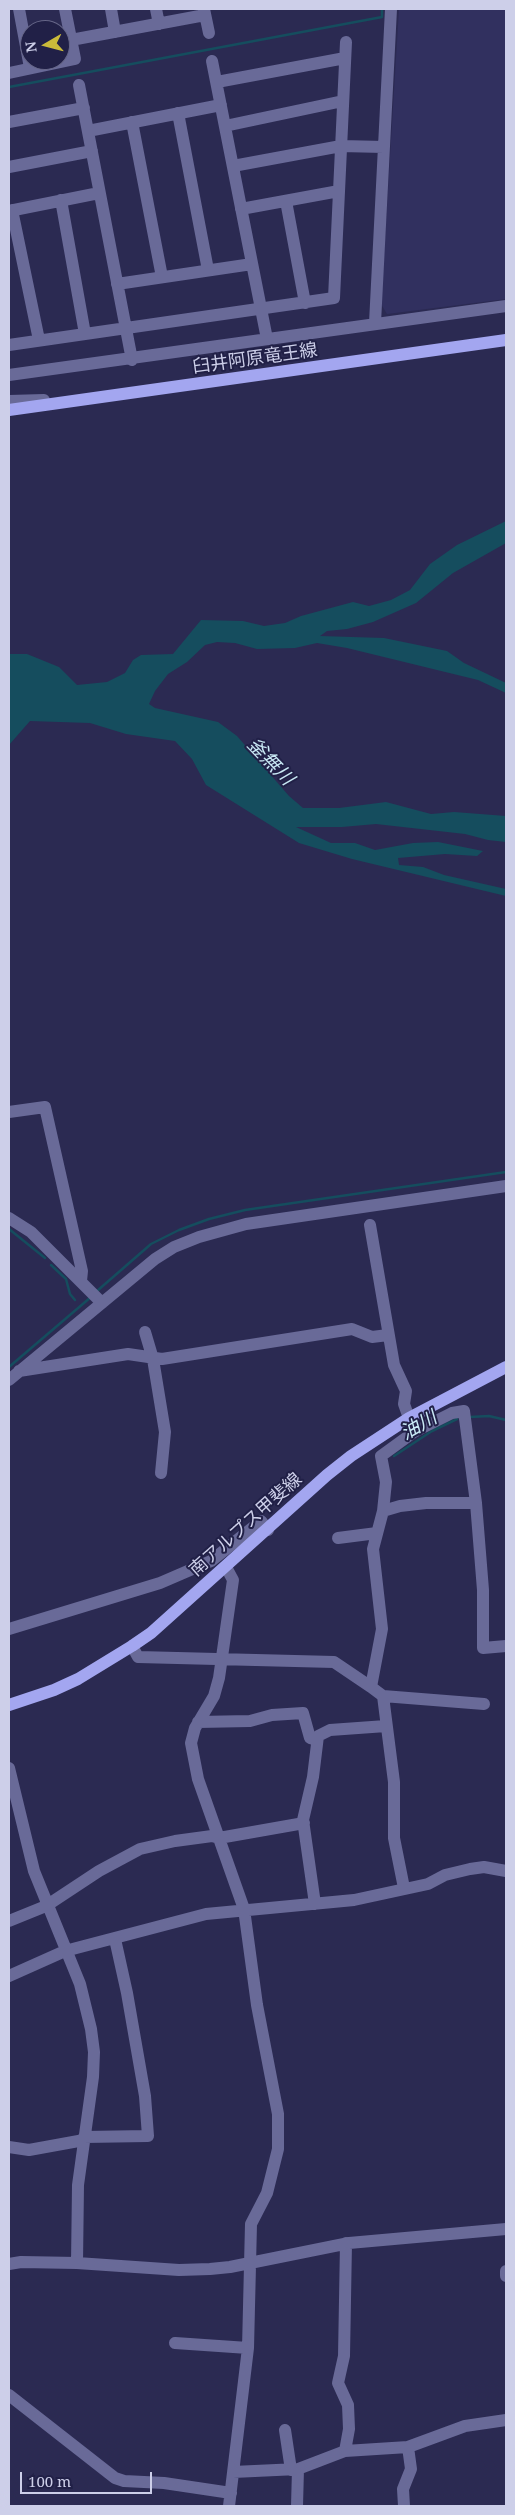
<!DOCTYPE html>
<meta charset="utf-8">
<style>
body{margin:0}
#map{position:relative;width:515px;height:2515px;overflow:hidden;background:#2b2a52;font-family:"Noto Serif",serif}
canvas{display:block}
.frame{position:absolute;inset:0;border:10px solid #cdcfe9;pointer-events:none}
.north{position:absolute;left:20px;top:20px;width:50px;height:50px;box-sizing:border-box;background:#212047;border:1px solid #668;border-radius:50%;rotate:262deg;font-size:14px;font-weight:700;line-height:20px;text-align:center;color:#cdcfe9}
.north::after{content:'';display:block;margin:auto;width:18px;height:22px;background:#caba3a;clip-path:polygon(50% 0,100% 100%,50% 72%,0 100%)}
.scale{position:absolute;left:20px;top:2472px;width:132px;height:22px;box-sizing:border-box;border:2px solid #cdcfe9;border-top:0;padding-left:6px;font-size:15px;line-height:18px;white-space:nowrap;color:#cdcfe9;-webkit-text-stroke:4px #212047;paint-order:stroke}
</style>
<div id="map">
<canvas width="515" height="2515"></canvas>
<div class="frame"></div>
<div class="north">N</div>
<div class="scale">100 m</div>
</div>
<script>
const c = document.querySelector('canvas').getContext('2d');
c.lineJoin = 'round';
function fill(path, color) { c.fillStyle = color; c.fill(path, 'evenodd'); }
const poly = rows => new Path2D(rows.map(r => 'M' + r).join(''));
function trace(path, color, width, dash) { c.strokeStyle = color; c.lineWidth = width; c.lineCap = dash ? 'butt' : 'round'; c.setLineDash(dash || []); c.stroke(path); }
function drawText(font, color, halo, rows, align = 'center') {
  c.font = font + ' "Noto Serif","Noto Sans JP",serif'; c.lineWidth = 4; c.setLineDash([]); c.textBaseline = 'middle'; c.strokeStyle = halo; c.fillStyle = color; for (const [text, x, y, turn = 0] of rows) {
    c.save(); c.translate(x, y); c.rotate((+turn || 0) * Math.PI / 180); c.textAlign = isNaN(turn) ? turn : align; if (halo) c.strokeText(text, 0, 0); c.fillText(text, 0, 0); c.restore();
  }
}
fill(poly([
 [399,9,506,9,506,299,387,314,381,304]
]), '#31305f');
fill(poly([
 [506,521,506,543,453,573,416,603,373,622,347,629,327,631,320,636,384,638,447,651,464,663,506,683,506,693,478,680,347,648,317,643,295,648,257,649,235,643,217,642,205,645,187,662,168,674,155,691,149,704,155,708,218,722,237,736,289,796,303,808,339,808,386,802,431,814,454,812,506,816,506,842,488,840,465,834,376,824,342,827,296,827,331,843,355,843,375,850,413,843,438,842,483,851,477,856,445,854,398,858,399,865,423,867,444,875,506,889,506,896,352,859,299,843,206,785,192,759,175,741,126,734,90,723,30,721,9,745,9,654,27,654,59,667,77,685,107,682,125,673,133,660,141,655,173,654,201,620,243,621,264,626,285,623,301,616,353,602,369,606,391,600,410,590,430,564,457,545]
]), '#154d5e');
trace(poly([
 [9,87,382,17,382,9],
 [9,1229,45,1258],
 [51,1265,66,1279,70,1294,75,1300],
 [97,1291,151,1244,179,1230,209,1219,245,1210,506,1172],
 [9,1367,91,1297],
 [470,1417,489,1416,506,1420],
 [394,1456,432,1431,457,1419]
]), '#154d5e', 2.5);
trace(poly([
 [19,9,30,68],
 [111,9,115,32],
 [156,9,159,24],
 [204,9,209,33],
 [71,40,205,15],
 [212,61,267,339],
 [9,73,75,59,65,9],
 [217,82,345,58],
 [79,85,132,360],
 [178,113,208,270],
 [9,122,84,108],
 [132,122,162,277],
 [225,126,343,101],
 [88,131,221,105],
 [233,166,341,146,384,147],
 [9,167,92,151],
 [61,200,85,334],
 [286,201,305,303],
 [241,209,339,191],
 [12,210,39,340],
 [9,211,99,193],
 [117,284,252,264],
 [375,323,391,9],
 [9,345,334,298,346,42],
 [9,375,506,306],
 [9,401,44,400],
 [9,1112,45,1107,82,1271,81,1281],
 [9,1218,31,1232,102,1303],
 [370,1225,394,1365,406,1391,404,1404,414,1432,381,1456,386,1482,383,1511,373,1549,382,1629,371,1687,383,1696,484,1704],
 [145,1332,153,1359,165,1432,161,1473],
 [19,1371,128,1354,162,1359,352,1329,372,1337,388,1335],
 [9,1380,155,1259,174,1247,199,1237,246,1224,506,1186],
 [414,1432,452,1413,464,1411,476,1503,483,1590,483,1648,506,1646],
 [383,1511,400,1506,426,1503,476,1503],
 [338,1538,377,1533],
 [226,1567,233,1580,219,1678,214,1696,195,1728,191,1743,198,1779,244,1909,257,2005,278,2114,278,2149,267,2193,251,2224,248,2348,229,2506],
 [9,1629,160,1583,211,1561,261,1521,268,1530],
 [132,1646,138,1657,334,1662,371,1687],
 [383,1696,394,1782,394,1838,404,1888],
 [198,1722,250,1721,272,1715,303,1713,310,1738,317,1740],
 [9,1768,34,1871,80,1984,91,2029,94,2052,93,2077,78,2185,77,2263],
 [315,1904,303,1820,313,1777,318,1736,330,1730,386,1726],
 [9,1921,46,1906,99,1871,140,1849,175,1841,212,1836,219,1838,304,1823],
 [9,1976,65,1951,206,1914,354,1900,428,1884,445,1875,470,1869,484,1867,506,1871],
 [84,2137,148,2136,145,2096,127,1993,115,1939],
 [9,2147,29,2150,84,2140],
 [9,2264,21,2262,77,2263,179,2270,210,2269,230,2267,349,2243,506,2229],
 [506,2271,506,2276],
 [175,2343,248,2348],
 [9,2395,115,2478,124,2481,164,2483,231,2493],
 [285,2430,291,2470],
 [345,2451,349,2429,348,2405,338,2383,344,2356,346,2243],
 [233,2472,298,2469,345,2451,408,2447,465,2426,506,2420],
 [297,2506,298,2469],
 [404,2506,403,2489,411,2469,408,2447]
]), '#696a98', 12);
trace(poly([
 [9,410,506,340],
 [9,1705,54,1690,78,1679,132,1646,151,1633,327,1475,351,1456,409,1418,506,1367]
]), '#a3a6f0', 12);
drawText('18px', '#cdcfe9', '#212047', [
 ["臼井阿原竜王線",255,359,-8],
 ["南アルプス甲斐線",246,1525,-42]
]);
drawText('italic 19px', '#c9e9f5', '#212047', [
 ["釜無川",270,762,46],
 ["油川",419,1426,-30]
]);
</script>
